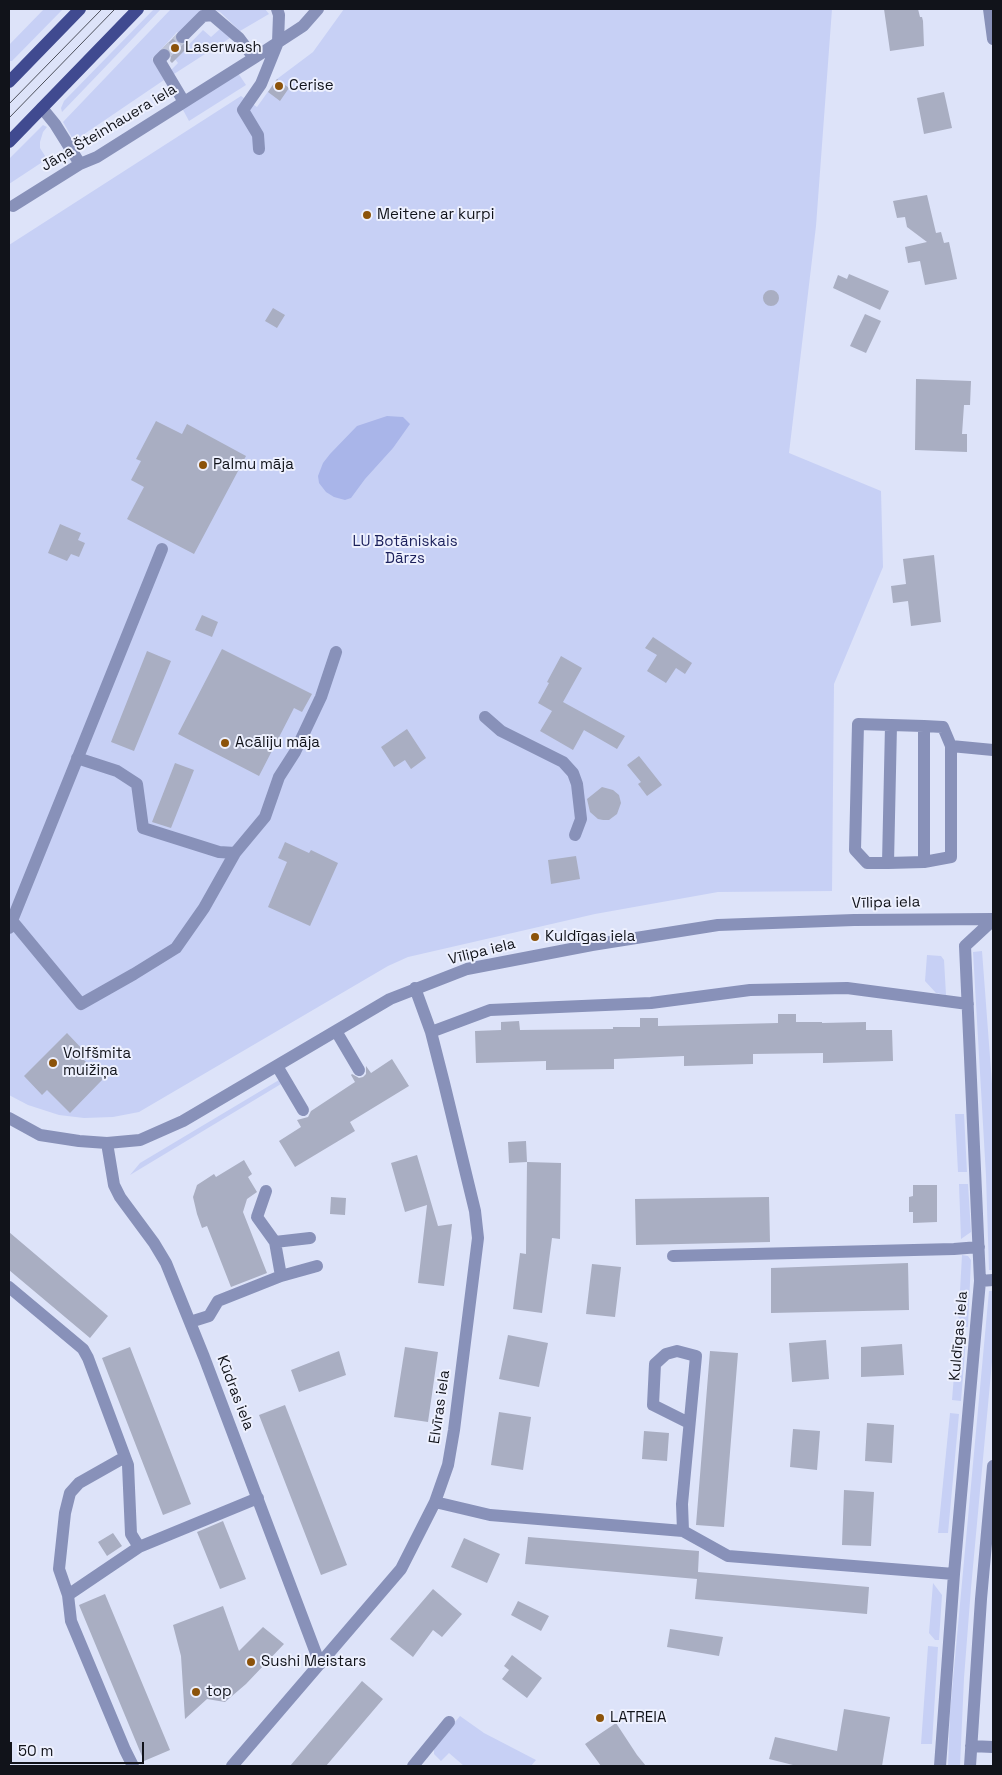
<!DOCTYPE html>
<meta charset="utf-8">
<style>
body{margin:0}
#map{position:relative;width:1002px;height:1775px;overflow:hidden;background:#dde3f9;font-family:"Space Grotesk",sans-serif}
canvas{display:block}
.frame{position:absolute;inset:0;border:10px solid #11131a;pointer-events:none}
.scale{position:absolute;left:10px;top:1742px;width:134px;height:22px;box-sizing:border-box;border:2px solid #11131a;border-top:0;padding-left:6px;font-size:15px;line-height:18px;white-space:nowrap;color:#11131a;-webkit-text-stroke:4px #edf0fe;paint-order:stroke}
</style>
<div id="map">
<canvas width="1002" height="1775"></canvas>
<div class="frame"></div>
<div class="scale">50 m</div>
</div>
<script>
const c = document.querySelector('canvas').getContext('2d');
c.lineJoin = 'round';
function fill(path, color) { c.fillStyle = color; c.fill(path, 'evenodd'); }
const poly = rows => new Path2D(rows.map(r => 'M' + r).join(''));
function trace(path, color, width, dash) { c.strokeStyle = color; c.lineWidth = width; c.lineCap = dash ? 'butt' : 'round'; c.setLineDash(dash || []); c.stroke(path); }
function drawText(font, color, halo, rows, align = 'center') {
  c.font = font + ' "Space Grotesk",sans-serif'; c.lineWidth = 4; c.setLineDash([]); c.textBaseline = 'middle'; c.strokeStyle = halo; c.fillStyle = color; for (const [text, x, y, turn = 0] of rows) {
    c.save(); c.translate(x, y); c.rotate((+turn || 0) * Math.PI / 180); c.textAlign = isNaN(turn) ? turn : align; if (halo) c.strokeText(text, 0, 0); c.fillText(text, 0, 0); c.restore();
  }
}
fill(poly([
 [44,9,63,9,12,61,9,61,9,45],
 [154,9,161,9,62,112,61,108,64,101],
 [171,9,209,9,201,12,180,34,177,32,152,59,164,80,74,141,63,122],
 [213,9,265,9,269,14,240,31,220,12],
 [344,9,832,9,816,226,789,453,881,491,883,567,834,684,832,891,718,892,595,914,408,957,388,966,139,1112,113,1117,84,1118,59,1115,28,1105,9,1095,9,245,241,96,257,107,277,79,313,52],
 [220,29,230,38,174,74,171,70,178,63,175,59,203,30,211,37],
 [238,73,246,85,189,121,182,108],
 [43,125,47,127,43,132,40,142,40,148,47,159,9,184,9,159],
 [982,951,993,1097,993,1270,989,1270,986,1176,973,952],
 [927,955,941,956,944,960,946,995,936,993,925,981],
 [279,1080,281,1084,130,1175,140,1163],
 [955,1114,964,1114,967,1172,958,1172],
 [959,1184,968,1184,971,1232,961,1239],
 [962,1255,968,1256,971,1260,968,1327,958,1327],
 [989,1291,993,1291,993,1351,971,1588,964,1678,960,1766,948,1766,950,1712],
 [957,1338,966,1339,961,1401,952,1400],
 [950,1413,959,1414,948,1533,938,1533],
 [933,1583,942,1595,939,1640,935,1640,929,1633],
 [928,1646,938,1647,932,1744,921,1744],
 [460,1716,484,1733,536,1760,531,1766,464,1766,449,1753,441,1761,434,1754,434,1747]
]), '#c7d0f5');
fill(poly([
 [387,416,403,417,410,424,393,448,365,479,351,498,345,500,334,497,326,492,319,483,318,476,323,463,330,454,357,426]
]), '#a9b5e9');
fill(poly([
 [884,9,918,9,920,17,922,17,923,21,924,46,890,51],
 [174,37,176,42,179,45,188,43,190,45,172,63,170,61,172,52,169,49,164,47],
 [277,79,289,88,280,101,268,92],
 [944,92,952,128,924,134,917,98],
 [927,195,936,233,941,232,944,243,949,242,957,279,925,285,920,261,908,263,905,247,927,242,907,227,905,217,897,218,893,201],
 [849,274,889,291,880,310,833,288,838,275,847,279],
 '763 298a8 8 0 1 1 16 0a8 8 0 1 1-16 0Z',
 [273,308,285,315,277,328,265,321],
 [865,314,881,321,866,353,850,346],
 [916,379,971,381,970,405,964,405,962,434,967,434,967,452,915,450],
 [156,421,182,434,187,424,246,456,194,554,127,519,144,487,131,480,141,461,136,459],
 [60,524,81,533,78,540,85,543,79,557,71,554,67,561,48,553],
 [934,555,941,622,911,626,908,601,893,603,891,586,906,584,903,559],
 [202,615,218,622,212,637,195,630],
 [653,637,692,663,685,674,676,668,666,683,647,671,657,655,645,648],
 [222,649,312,694,302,712,294,708,259,776,178,734],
 [147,651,171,661,134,751,111,742],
 [561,656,582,668,563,702,625,736,617,749,584,730,573,750,540,731,552,711,538,703,549,683,547,682],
 [407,729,426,758,411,769,405,760,394,767,381,747],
 [639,756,662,785,647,796,638,784,641,782,627,765],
 [175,763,194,770,171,828,152,822],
 [602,787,613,790,619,795,621,803,617,814,609,820,603,820,598,819,590,812,587,799],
 [285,842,309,853,311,850,338,863,310,926,268,907,287,862,278,858],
 [576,856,580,879,551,884,548,860],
 [778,1014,796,1014,796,1022,822,1022,822,1023,866,1022,866,1030,892,1030,893,1061,823,1063,823,1053,753,1054,753,1064,684,1066,684,1056,614,1059,614,1069,546,1070,546,1061,476,1063,475,1031,501,1030,501,1022,519,1021,520,1030,613,1029,613,1027,640,1027,640,1018,658,1018,658,1026,778,1023],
 [67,1033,85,1052,80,1056,103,1079,70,1113,47,1090,42,1095,24,1076],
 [392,1059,409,1086,350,1122,355,1131,295,1167,279,1141,301,1127,297,1120,308,1117,311,1111,355,1082,351,1075,352,1074,359,1078,363,1077,366,1074,366,1066,371,1073],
 [526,1141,527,1162,509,1163,508,1142],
 [417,1155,438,1226,452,1224,444,1286,418,1283,427,1205,405,1212,391,1163],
 [244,1160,252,1174,248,1177,257,1192,247,1199,243,1212,267,1273,231,1287,207,1226,202,1228,197,1214,193,1197,197,1185,214,1174,216,1177],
 [527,1162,561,1163,560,1239,552,1238,542,1313,513,1309,520,1253,526,1254],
 [913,1185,937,1185,937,1222,913,1223,913,1212,909,1212,909,1197,913,1196],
 [331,1197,346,1198,345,1215,330,1214],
 [769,1197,770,1242,636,1245,635,1199],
 [9,1232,108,1316,90,1338,9,1270],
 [908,1263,909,1310,771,1313,771,1268],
 [592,1264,621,1267,615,1317,586,1314],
 [508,1335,548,1343,539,1387,499,1379],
 [826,1340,829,1379,792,1382,789,1343],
 [902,1344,904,1375,861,1377,861,1347],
 [130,1347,191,1504,163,1515,102,1358],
 [405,1347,438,1352,428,1422,394,1417],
 [339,1351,346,1375,299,1392,291,1370],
 [710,1351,738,1353,724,1527,696,1525],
 [285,1405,347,1565,321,1575,259,1415],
 [499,1412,531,1417,523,1470,491,1465],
 [867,1423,894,1425,892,1463,865,1461],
 [793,1429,820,1431,817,1470,790,1467],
 [644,1431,669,1433,667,1461,642,1459],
 [844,1490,874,1492,871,1546,842,1545],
 [223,1521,246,1579,220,1589,197,1532],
 [113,1533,122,1546,107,1556,98,1542],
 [528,1537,699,1551,698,1572,869,1587,867,1614,695,1599,697,1579,525,1564],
 [464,1538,500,1554,487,1583,451,1567],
 [433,1589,462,1614,442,1637,433,1630,413,1657,390,1639],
 [105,1594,170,1750,144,1761,79,1605],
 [518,1601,549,1616,541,1631,511,1615],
 [223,1606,239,1651,263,1627,284,1644,246,1684,225,1702,207,1699,185,1719,181,1656,173,1625],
 [670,1629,723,1637,719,1656,667,1647],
 [512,1655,542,1678,527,1698,502,1679,509,1670,504,1666],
 [362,1681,383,1699,326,1766,290,1766],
 [844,1709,890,1717,882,1766,797,1766,769,1759,775,1737,837,1751],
 [616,1723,637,1755,646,1766,601,1766,585,1744]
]), '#a9aec2');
trace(poly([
 [164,55,182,37]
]), '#bec4d8', 12, [12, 6]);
trace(poly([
 [989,9,993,39],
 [182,37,203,16,212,15,239,38,254,58],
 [164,55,159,60,184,102],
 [42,108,55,124,80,164],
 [259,149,258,135,243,110,261,84,278,42,279,15,277,9],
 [13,206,80,164,97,157,254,58,303,26,318,9],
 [485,717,501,731,563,762,573,773,577,784,581,819,575,835],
 [891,725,888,863,867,863,855,850,858,724,924,726,943,727,951,746,993,750],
 [77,758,117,771,137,784,143,828,219,852,235,853,265,817,279,777,295,752,321,697,336,652],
 [924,862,951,857,951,746],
 [888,863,924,862,924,726],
 [9,917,81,1004,134,974,176,948,204,908,235,853],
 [9,928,162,549],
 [336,1031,359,1070],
 [431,1032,490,1010,651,1003,750,990,847,988,968,1004],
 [277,1066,303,1110],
 [9,1118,40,1135,79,1141,107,1143,140,1140,183,1121,390,999,467,969,592,945,718,925,854,920,993,919],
 [107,1143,114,1185,120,1197,154,1243,166,1263,204,1357,320,1664],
 [266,1191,257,1217,275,1242,281,1276],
 [275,1242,310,1238],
 [673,1256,954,1249,979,1247],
 [980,1281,993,1280],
 [9,1287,83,1349,88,1358,128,1465,131,1534,139,1547],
 [190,1322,209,1316,218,1301,281,1276,317,1266],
 [435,1502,490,1515,683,1531,728,1556,954,1574],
 [683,1531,682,1504,696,1356,677,1351,666,1354,655,1364,653,1405,689,1423],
 [68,1595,59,1569,65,1513,70,1493,79,1483,125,1457],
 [971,1746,993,1747],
 [133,1766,125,1750,71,1621,68,1595,139,1547,258,1498],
 [232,1766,401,1569,435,1502,448,1465,454,1430,478,1238,475,1211,444,1083,431,1032,415,988],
 [413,1766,449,1722],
 [940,1766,954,1574,980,1281,965,946,993,920],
 [970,1766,981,1599,993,1466]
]), '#8891b9', 12);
trace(poly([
 [9,82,80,9],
 [9,142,138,9]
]), '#404a90', 12);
trace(poly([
 [9,104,102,9],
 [9,118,115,9]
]), '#4c4f5b', 1);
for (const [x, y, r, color] of [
 [175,48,5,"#8c530a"],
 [279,86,5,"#8c530a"],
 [367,215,5,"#8c530a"],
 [203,465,5,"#8c530a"],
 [225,743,5,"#8c530a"],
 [535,937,5,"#8c530a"],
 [53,1063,5,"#8c530a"],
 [251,1662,5,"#8c530a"],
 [196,1692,5,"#8c530a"],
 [600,1718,5,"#8c530a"]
]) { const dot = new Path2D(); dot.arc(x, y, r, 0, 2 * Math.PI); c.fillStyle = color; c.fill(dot); trace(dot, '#edf0fe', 2); }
drawText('15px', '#11131a', '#edf0fe', [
 ["Laserwash",185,48],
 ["Cerise",289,86],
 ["Meitene ar kurpi",377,215],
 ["Palmu māja",213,465],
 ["Acāliju māja",235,743],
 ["Kuldīgas iela",545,937],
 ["Volfšmita",63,1054],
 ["muižiņa",63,1071],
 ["Sushi Meistars",261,1662],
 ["top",206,1692],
 ["LATREIA",610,1718]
], 'left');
drawText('15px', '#11131a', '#edf0fe', [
 ["Jāņa Šteinhauera iela",109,128,-31],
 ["Vīlipa iela",886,903,-1],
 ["Vīlipa iela",482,952,-14],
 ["Kuldīgas iela",959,1336,-85],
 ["Kūdras iela",235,1393,69],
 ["Elvīras iela",440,1407,-82]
]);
drawText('15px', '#1c215c', '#edf0fe', [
 ["LU Botāniskais",405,542],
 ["Dārzs",405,559]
]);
</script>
